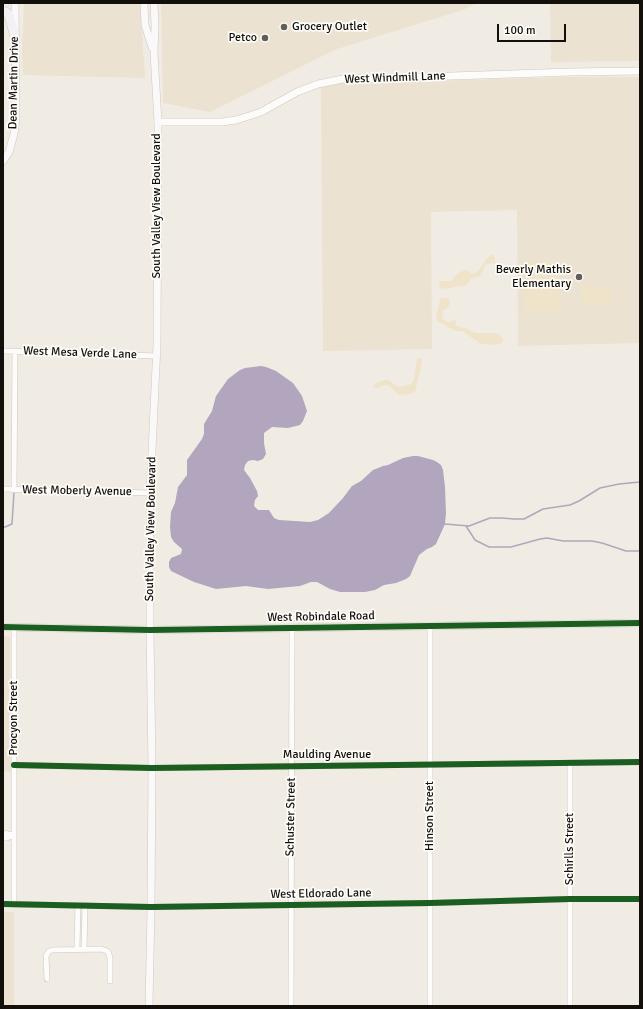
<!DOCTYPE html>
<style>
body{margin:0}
#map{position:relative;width:643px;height:1009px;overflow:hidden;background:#f1ece3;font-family:Signika,sans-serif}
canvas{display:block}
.frame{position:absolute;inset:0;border:4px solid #13100b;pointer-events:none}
.scale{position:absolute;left:497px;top:24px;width:69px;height:18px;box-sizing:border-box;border:2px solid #13100b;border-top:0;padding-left:5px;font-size:12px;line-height:14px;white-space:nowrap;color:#13100b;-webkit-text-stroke:3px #fefcf9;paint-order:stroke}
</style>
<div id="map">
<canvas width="643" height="1009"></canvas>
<div class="frame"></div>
<div class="scale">100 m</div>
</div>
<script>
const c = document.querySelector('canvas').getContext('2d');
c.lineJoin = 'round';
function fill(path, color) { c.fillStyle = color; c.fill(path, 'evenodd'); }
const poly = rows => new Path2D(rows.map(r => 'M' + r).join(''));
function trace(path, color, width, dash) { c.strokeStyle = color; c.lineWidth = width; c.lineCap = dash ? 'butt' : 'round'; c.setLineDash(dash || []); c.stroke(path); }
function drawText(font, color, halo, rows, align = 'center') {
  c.font = font + ' Signika,sans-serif'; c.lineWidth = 3.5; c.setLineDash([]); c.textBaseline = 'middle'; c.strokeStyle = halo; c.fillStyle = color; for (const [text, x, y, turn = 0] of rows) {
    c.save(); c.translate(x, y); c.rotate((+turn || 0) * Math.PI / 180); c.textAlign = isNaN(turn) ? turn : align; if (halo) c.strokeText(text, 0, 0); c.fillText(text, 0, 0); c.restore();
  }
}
fill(poly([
 [24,3,140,3,145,78,23,75,22,50],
 [161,3,477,3,463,10,337,49,210,112,163,103],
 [550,3,640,3,640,61,551,62],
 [571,77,640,77,640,343,518,346,517,210,431,212,432,349,323,351,321,86,341,82,429,81],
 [3,636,10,637,11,772,3,771],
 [3,912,14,912,14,1006,3,1006]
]), '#ebe2d1');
fill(poly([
 [491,255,494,255,495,264,492,263,485,265,482,273,480,276,471,279,467,284,462,287,458,286,446,289,440,288,439,287,439,283,440,281,451,281,454,278,456,275,462,271,467,270,472,274,476,273,479,270,486,259],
 [525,262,560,262,560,312,525,312],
 [581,285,611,290,611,303,581,303],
 [442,298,449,298,450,302,449,306,443,311,442,315,443,319,446,321,450,322,453,320,456,321,456,325,458,327,465,328,476,333,495,333,498,334,501,336,503,339,503,343,496,345,481,344,462,331,455,331,439,322,437,320,436,316,440,300],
 [417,358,422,358,421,367,415,392,410,394,399,395,388,385,384,385,377,388,373,387,375,384,378,382,385,380,389,380,395,385,398,387,409,385,412,383,414,380]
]), '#efe3ca');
fill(poly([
 [261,366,266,367,276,371,293,383,302,396,307,411,303,421,300,425,288,428,272,427,264,433,264,443,266,454,263,459,258,461,253,460,248,461,245,465,244,470,250,478,257,491,258,496,255,500,254,506,258,510,269,510,274,518,279,520,310,522,318,520,329,513,343,498,352,486,361,481,373,470,383,466,388,465,403,458,413,456,418,456,433,460,437,462,441,465,443,470,445,487,446,513,445,524,436,544,432,547,427,549,419,555,410,576,406,579,396,583,384,585,375,590,365,592,340,592,330,589,317,582,311,582,300,586,268,589,246,586,216,589,194,582,171,571,169,567,169,562,171,558,181,554,182,549,174,542,171,537,170,527,171,512,175,503,178,487,187,475,187,460,202,439,204,434,204,424,212,411,216,396,228,379,240,370,245,368]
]), '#b1a6be');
trace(poly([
 [445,524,469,526,490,518,502,518,514,519,524,519,543,509,570,505,579,501,600,488,619,484,640,482],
 [466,526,475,540,489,547,511,547,540,539,547,538,563,541,592,541,602,543,626,551,640,551],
 [3,527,5,527,12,524,14,492]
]), '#b1a6be', 1.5);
const minor = poly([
 [3,351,157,356],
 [3,489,150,493],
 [14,490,15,351],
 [430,626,430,1006],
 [14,627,14,904],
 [14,765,152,768,640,762],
 [3,833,13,835],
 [3,838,7,838,14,835],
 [3,904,151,907,430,903,570,899,640,899],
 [77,949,78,905],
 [84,949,85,905],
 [47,979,46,956,49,951,52,950,101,949,107,951,109,954,110,958,110,981],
 [291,1006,292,628],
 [570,1006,570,763]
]);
const tertiary = poly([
 [158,122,222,122,236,120,249,116,261,112,297,92,318,84,343,79,422,77,571,72,640,71],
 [3,627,150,630,640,623]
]);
const secondary = poly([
 [144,3,145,25,152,47],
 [3,161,9,152,14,134,16,119,15,3],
 [149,1006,151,907,152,768,150,630,150,493,157,345,158,122,154,53,155,25,154,3]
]);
const trunk = poly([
 [3,11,6,12,9,15,15,37]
]);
trace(minor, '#ccc8c1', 6);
trace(tertiary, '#ccc8c1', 8);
trace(secondary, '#ccc8c1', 8);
trace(trunk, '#cbc8c4', 10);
trace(minor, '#fdfcfb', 5);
trace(tertiary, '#fdfcfb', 7);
trace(secondary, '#faf8f9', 7);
trace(trunk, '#f4f1f5', 9);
trace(poly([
 [3,627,150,630,640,623],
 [14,765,152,768,640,762],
 [3,904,151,907,430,903,570,899,640,899]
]), '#1b5e20', 6);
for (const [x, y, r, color] of [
 [284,27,4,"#615d57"],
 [265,38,4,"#615d57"],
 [579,277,4,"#615d57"]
]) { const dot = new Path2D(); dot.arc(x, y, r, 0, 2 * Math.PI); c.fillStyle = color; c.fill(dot); trace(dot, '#fefcf9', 1.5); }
drawText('12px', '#13100b', '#fefcf9', [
 ["Grocery Outlet",292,27,"left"],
 ["Petco",257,38],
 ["Beverly Mathis",571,270],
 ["Elementary",571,284]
], 'right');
drawText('12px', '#13100b', '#fefcf9', [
 ["West Windmill Lane",395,78,-2],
 ["Dean Martin Drive",14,83,-89],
 ["South Valley View Boulevard",157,206,-90],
 ["West Mesa Verde Lane",80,353,2],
 ["West Moberly Avenue",77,491,1],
 ["South Valley View Boulevard",151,529,-89],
 ["West Robindale Road",321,617,-1],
 ["Procyon Street",14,718,-90],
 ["Maulding Avenue",327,755],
 ["Hinson Street",430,816,-90],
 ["Schuster Street",291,817,-89],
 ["Schirlls Street",570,849,-90],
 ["West Eldorado Lane",321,894,-1]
]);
</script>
